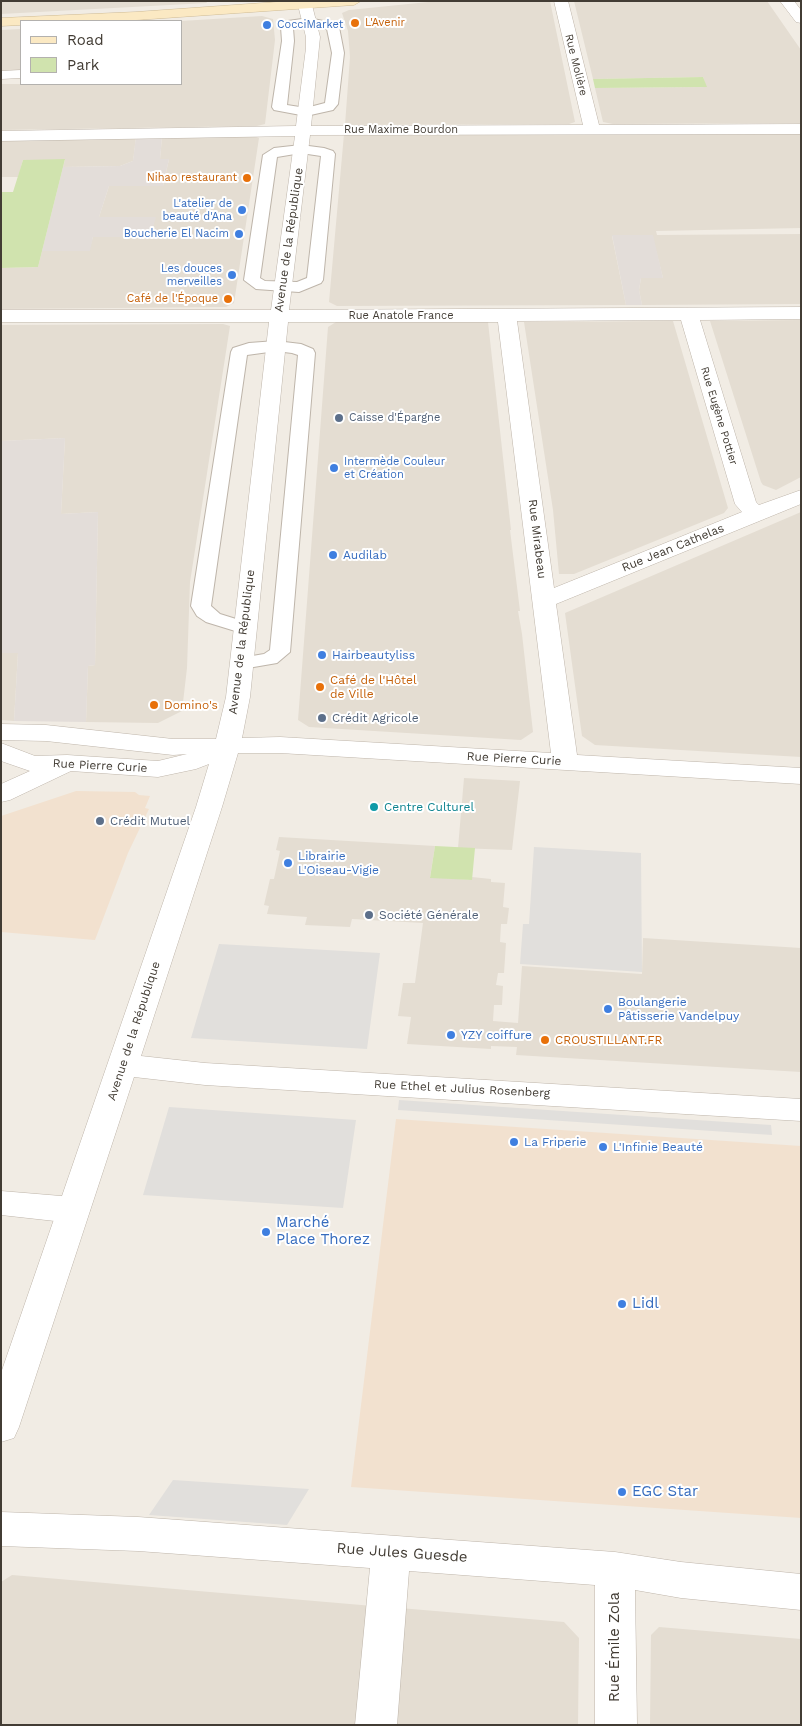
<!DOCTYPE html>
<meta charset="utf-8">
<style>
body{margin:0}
#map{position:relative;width:802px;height:1726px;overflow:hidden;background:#f1ece4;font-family:"Work Sans",sans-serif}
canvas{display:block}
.frame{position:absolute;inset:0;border:2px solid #423c34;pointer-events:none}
.legend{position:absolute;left:20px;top:20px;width:162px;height:65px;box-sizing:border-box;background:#fff;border:1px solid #b3b1ae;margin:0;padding:6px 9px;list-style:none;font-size:15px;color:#423c34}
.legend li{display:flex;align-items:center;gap:10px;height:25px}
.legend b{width:25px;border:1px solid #b3b1ae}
</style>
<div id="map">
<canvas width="802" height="1726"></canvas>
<div class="frame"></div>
<ul class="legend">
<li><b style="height:6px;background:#fbe9c3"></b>Road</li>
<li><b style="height:14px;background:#d0e3ae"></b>Park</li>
</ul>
</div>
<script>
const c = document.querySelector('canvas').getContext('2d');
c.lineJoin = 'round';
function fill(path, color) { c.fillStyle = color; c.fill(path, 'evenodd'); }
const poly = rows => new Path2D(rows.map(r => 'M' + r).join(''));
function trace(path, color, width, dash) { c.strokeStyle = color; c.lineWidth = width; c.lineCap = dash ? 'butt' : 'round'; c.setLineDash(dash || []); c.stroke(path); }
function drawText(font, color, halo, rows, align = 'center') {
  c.font = font + ' "Work Sans",sans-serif'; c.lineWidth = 4; c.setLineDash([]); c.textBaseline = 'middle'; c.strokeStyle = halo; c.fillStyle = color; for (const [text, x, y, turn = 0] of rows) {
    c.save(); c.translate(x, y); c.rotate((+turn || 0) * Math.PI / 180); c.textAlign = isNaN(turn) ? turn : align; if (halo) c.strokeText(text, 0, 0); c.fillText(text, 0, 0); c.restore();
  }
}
fill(poly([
 [1,1,206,1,207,3,1,14],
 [438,1,550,1,575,122,569,124,345,125,350,57,348,31,342,13,349,10],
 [574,1,767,1,801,50,801,123,613,124,603,122,595,88,706,87,703,77,593,79],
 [262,16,273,19,275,40,265,124,257,126,1,130,1,84,181,84,181,21],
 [21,29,21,70,1,72,1,30],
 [801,133,801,228,656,231,657,235,801,234,801,304,642,305,639,290,641,278,663,278,652,235,612,236,626,305,337,306,329,302,344,134],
 [252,135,259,138,234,303,226,307,1,309,1,268,38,267,42,251,89,251,93,237,150,237,155,217,99,217,109,186,163,186,169,159,160,159,162,137],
 [136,137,133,161,120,166,63,167,65,160,23,160,18,177,1,177,1,140],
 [801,320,801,477,776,490,763,485,761,482,710,321],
 [673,321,728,508,724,513,574,574,559,574,553,510,524,322],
 [336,322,488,322,511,530,510,530,520,611,518,611,522,634,533,732,521,740,309,727,298,720,328,327],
 [223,324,230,326,190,582,187,668,182,711,158,723,86,722,88,666,95,665,98,512,61,514,65,438,1,441,1,325],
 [801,512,801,757,595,745,582,736,565,613],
 [1,653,18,653,14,721,1,720],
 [464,778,520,781,512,850,458,848],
 [279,837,435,846,430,877,472,880,472,877,491,879,491,882,505,883,503,907,509,908,507,924,501,924,500,942,506,943,504,973,498,973,496,985,503,986,502,1005,494,1005,493,1021,518,1023,522,966,642,974,643,938,801,948,801,1072,516,1055,517,1047,491,1046,491,1049,407,1044,411,1017,398,1016,403,983,415,983,423,923,352,919,350,927,305,925,307,917,267,914,269,906,264,905,270,879,274,879,280,851,276,850],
 [12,1575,373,1606,364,1725,1,1725,1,1582],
 [400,1608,564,1622,579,1638,578,1725,390,1725],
 [659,1627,801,1639,801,1725,650,1725,651,1635]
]), '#e4ddd2');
fill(poly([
 [76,791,135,792,139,795,150,796,145,808,149,809,128,853,95,940,1,932,1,816],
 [396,1119,801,1146,801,1518,351,1487]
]), '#f2e1cf');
fill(poly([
 [136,137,162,137,160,159,169,159,163,186,109,186,99,217,156,217,150,237,93,237,90,251,42,251,63,167,120,166,133,161],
 [612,235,653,235,663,278,641,278,639,290,642,305,626,305],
 [65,438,61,514,98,512,95,665,88,666,86,722,14,721,18,653,1,653,1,441]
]), '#e3ddd9');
fill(poly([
 [703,77,707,87,595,88,593,79],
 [65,159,38,267,1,268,1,192,13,192,23,160],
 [435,846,475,848,472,880,430,878]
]), '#d0e3ae');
fill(poly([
 [534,847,641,853,642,972,520,964,523,924,529,924],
 [219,944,380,953,367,1049,191,1038],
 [399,1100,771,1125,772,1135,398,1110],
 [169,1107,356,1120,343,1208,143,1195],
 [173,1480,309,1489,287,1525,149,1515]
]), '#e1dfdc');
const service = poly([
 [309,18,337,24,339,27,344,53,338,104,333,110,306,116,274,110,272,107,282,41,281,27,288,21,309,18],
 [309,26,327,29,332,53,325,103,306,108,287,105,294,41,293,28,309,26],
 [301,145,324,148,333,151,335,154,323,280,321,283,299,292,256,289,244,280,263,155,274,148,301,145],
 [301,153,321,156,307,278,297,282,265,281,260,278,277,157,301,153],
 [276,341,301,344,313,349,315,353,290,652,277,663,242,669,235,667,232,663,235,659,264,654,270,650,298,355,292,353,276,351,247,355,211,606,220,614,252,624,255,628,252,632,245,634,206,622,197,616,191,606,231,352,233,348,249,343,276,341]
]);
const pedestrian = poly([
 [1,1191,73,1197,85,1201,90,1210,85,1219,73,1223,1,1215,1,1191]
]);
const minor = poly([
 [304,1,310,2,312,5,320,37,311,126,583,125,554,1,568,1,599,125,801,124,801,134,310,135,289,310,801,307,801,319,700,320,756,502,759,505,801,490,801,504,556,604,577,755,801,768,801,784,280,753,238,753,222,807,141,1056,205,1063,801,1099,801,1121,205,1085,134,1077,19,1427,14,1438,1,1442,1,1373,196,807,209,764,196,769,158,777,71,771,10,800,1,802,1,784,30,771,1,761,1,743,35,756,67,755,158,761,187,754,173,755,46,741,1,740,1,724,46,725,173,739,216,739,226,697,269,322,1,322,1,310,271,310,295,136,1,141,1,131,296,126,306,48,306,37,298,5,304,1],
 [681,320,735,504,742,512,554,588,517,321,681,320],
 [288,322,498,322,551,753,280,737,242,738,250,697,288,322],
 [780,1,794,1,801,10,801,23,796,22,780,1],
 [21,70,21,78,1,79,1,71,21,70],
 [1,1512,138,1517,615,1552,681,1562,801,1574,801,1610,681,1598,635,1590,637,1725,595,1725,595,1585,409,1571,397,1725,355,1725,370,1568,138,1551,1,1546,1,1512]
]);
const secondary = poly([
 [291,1,361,1,354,5,136,20,21,21,21,25,1,26,1,18,136,12,291,1]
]);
trace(service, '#beb5aa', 2);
trace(pedestrian, '#beb5aa', 1);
trace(minor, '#beb5aa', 1);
trace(secondary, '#cebb96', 1);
fill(service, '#fff');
fill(pedestrian, '#fff');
fill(minor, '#fff');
fill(secondary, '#fbe9c3');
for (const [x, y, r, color] of [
 [355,23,5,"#e8710a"],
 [267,25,5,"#3f7fe0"],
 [247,178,5,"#e8710a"],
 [242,210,5,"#3f7fe0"],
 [239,234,5,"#3f7fe0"],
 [232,275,5,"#3f7fe0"],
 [228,299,5,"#e8710a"],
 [339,418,5,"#5c6f8a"],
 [334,468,5,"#3f7fe0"],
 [333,555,5,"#3f7fe0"],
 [322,655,5,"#3f7fe0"],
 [320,687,5,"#e8710a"],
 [154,705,5,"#e8710a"],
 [322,718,5,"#5c6f8a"],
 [374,807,5,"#0f9aa8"],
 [100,821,5,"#5c6f8a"],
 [288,863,5,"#3f7fe0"],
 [369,915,5,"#5c6f8a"],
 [608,1009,5,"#3f7fe0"],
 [451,1035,5,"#3f7fe0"],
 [545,1040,5,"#e8710a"],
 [514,1142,5,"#3f7fe0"],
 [603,1147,5,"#3f7fe0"],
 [266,1232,5,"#3f7fe0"],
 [622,1304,5,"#3f7fe0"],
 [622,1492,5,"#3f7fe0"]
]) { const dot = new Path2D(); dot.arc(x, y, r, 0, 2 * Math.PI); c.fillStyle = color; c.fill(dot); trace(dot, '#fff', 2); }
drawText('11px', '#c56008', '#fff', [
 ["L'Avenir",365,23,"left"],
 ["Nihao restaurant",237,178],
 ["Café de l'Époque",218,299]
], 'right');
drawText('11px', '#366cbe', '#fff', [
 ["CocciMarket",277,25,"left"],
 ["L'atelier de",232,204],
 ["beauté d'Ana",232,217],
 ["Boucherie El Nacim",229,234],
 ["Les douces",222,269],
 ["merveilles",222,282],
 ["Intermède Couleur",344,462,"left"],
 ["et Création",344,475,"left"]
], 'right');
drawText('11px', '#423c34', '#fff', [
 ["Rue Molière",576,65,76],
 ["Rue Maxime Bourdon",401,130],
 ["Rue Anatole France",401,316],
 ["Rue Eugène Pottier",719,416,73]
]);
drawText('11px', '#4e5e75', '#fff', [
 ["Caisse d'Épargne",349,418]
], 'left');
drawText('12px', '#423c34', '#fff', [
 ["Avenue de la République",289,240,-82],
 ["Rue Mirabeau",537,539,83],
 ["Rue Jean Cathelas",673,548,-22],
 ["Avenue de la République",242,642,-83],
 ["Rue Pierre Curie",514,759,3],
 ["Rue Pierre Curie",100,766,3],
 ["Avenue de la République",134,1031,-72],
 ["Rue Ethel et Julius Rosenberg",462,1089,3]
]);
drawText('12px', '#366cbe', '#fff', [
 ["Audilab",343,555],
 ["Hairbeautyliss",332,655],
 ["Librairie",298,856],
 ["L'Oiseau-Vigie",298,870],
 ["Boulangerie",618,1002],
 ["Pâtisserie Vandelpuy",618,1016],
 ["YZY coiffure",461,1035],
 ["La Friperie",524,1142],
 ["L'Infinie Beauté",613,1147]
], 'left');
drawText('12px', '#c56008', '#fff', [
 ["Café de l'Hôtel",330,680],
 ["de Ville",330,694],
 ["Domino's",164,705],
 ["CROUSTILLANT.FR",555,1040]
], 'left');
drawText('12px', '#4e5e75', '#fff', [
 ["Crédit Agricole",332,718],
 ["Crédit Mutuel",110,821],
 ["Société Générale",379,915]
], 'left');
drawText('12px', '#0d838f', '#fff', [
 ["Centre Culturel",384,807]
], 'left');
drawText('15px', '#366cbe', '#fff', [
 ["Marché",276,1223],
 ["Place Thorez",276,1240],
 ["Lidl",632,1304],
 ["EGC Star",632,1492]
], 'left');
drawText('15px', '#423c34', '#fff', [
 ["Rue Jules Guesde",402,1553,4],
 ["Rue Émile Zola",615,1647,-90]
]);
</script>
